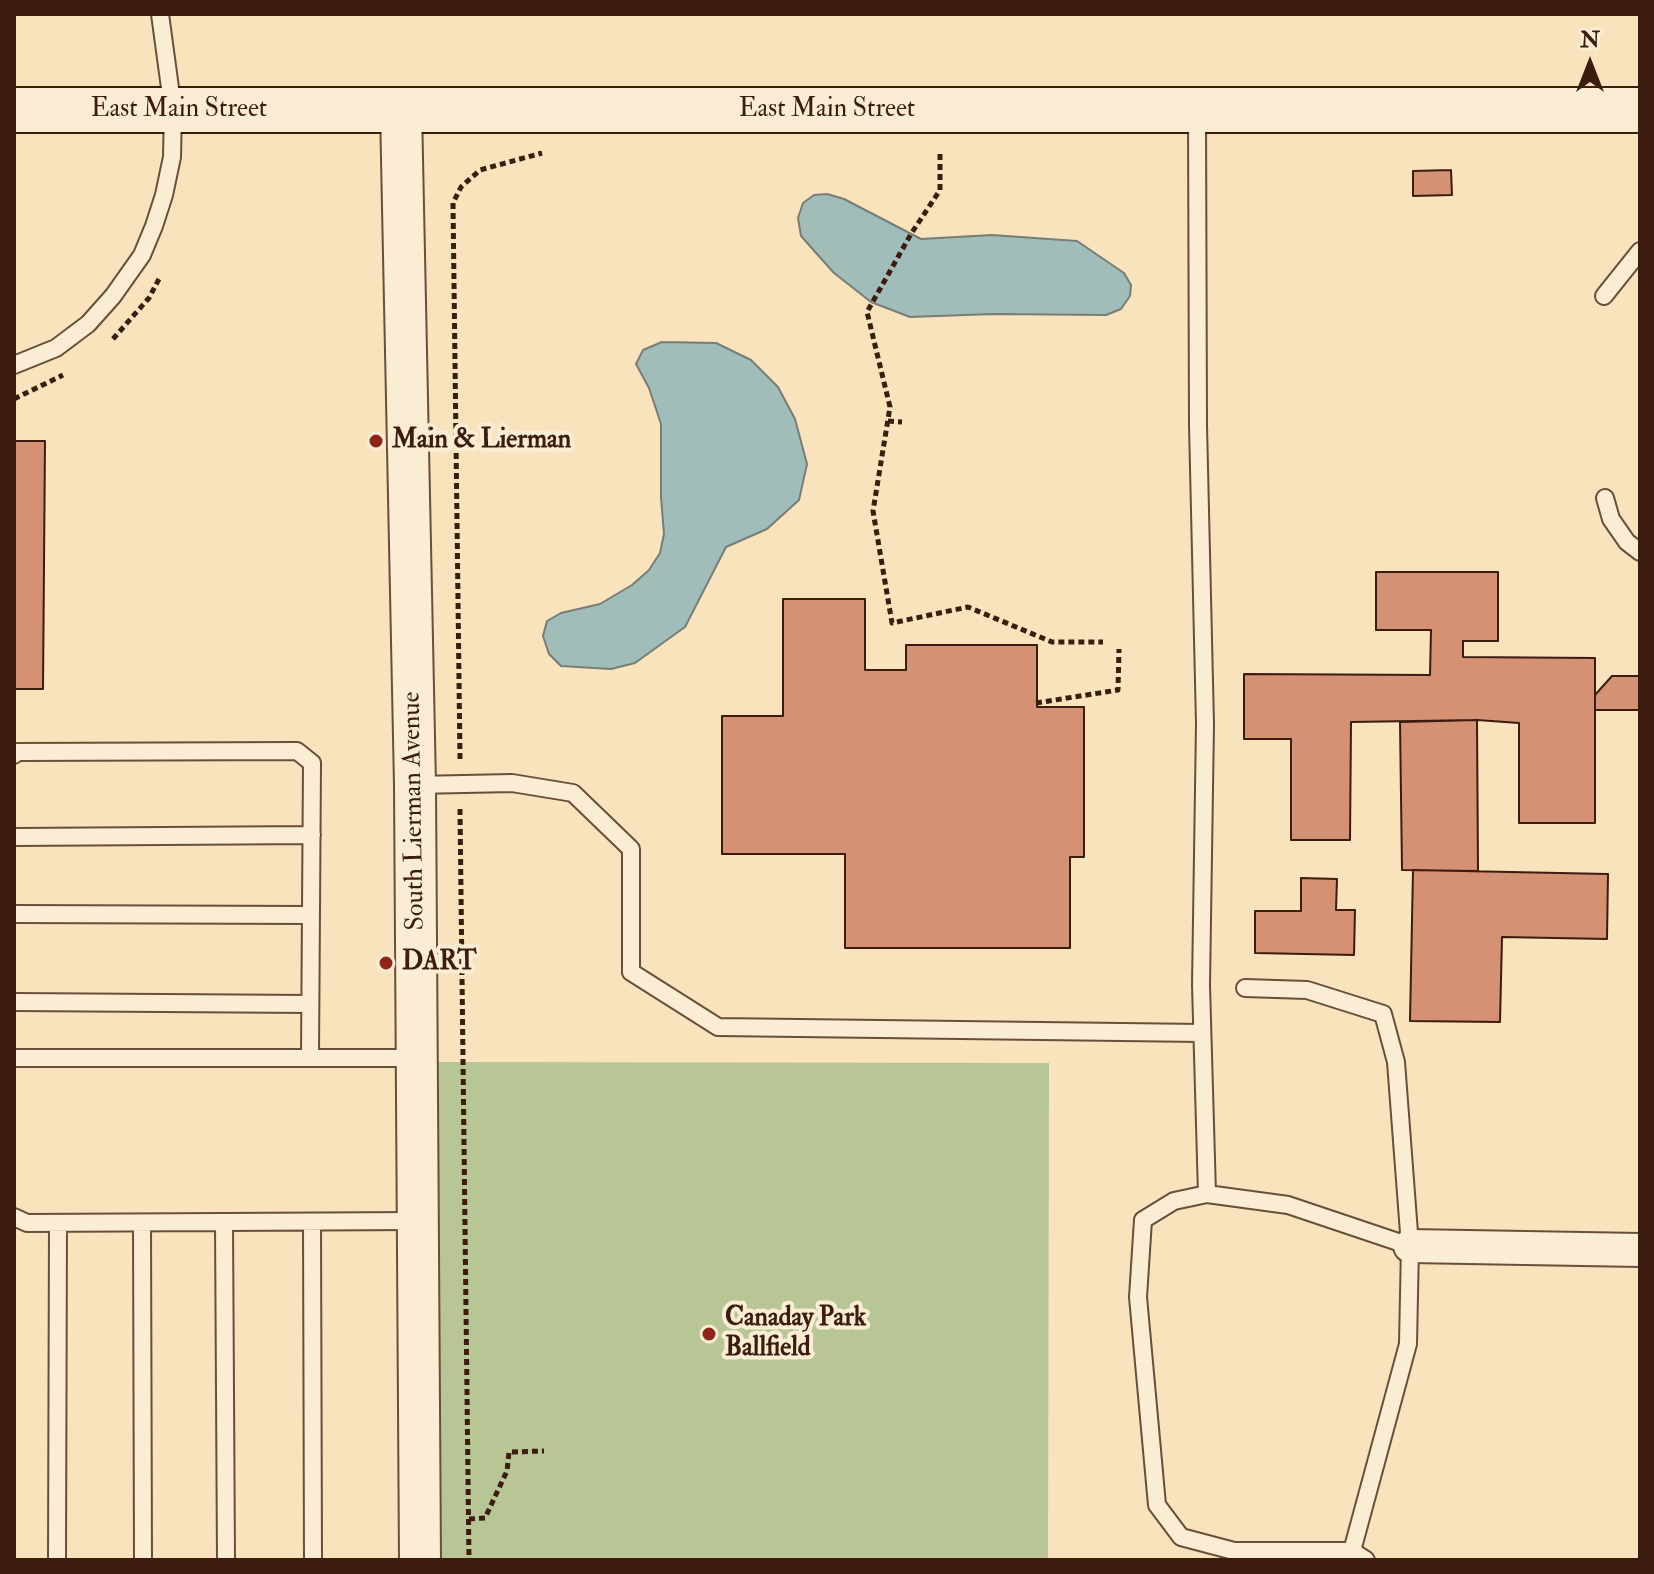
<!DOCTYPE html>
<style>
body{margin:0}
#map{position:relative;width:1654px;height:1574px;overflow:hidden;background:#f8e3bd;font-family:"IM FELL Double Pica",serif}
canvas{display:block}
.frame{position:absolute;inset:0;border:16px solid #3b1c0e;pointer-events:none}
.north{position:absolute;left:1550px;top:24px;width:80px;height:80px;-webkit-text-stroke:6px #faedd4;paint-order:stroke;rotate:0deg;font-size:22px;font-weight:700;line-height:32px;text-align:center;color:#3b1c0e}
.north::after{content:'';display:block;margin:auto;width:28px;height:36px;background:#3b1c0e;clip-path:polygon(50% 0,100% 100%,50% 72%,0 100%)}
</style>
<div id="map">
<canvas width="1654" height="1574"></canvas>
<div class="frame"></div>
<div class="north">N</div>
</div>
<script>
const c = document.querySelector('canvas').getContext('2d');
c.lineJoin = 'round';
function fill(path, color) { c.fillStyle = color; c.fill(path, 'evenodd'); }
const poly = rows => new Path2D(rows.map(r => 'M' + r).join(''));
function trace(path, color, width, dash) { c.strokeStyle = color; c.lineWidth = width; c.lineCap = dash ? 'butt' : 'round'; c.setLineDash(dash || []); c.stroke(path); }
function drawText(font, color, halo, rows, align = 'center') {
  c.font = font + ' "IM FELL Double Pica",serif'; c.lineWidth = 8; c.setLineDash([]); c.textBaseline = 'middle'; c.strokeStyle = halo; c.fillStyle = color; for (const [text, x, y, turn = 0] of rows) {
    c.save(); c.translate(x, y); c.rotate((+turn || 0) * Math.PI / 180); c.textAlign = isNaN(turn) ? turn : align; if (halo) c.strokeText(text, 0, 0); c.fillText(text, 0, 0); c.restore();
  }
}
fill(poly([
 [433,1062,1049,1063,1048,1560,436,1560]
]), '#b8c595');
const water = poly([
 [827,194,844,199,921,239,992,235,1077,241,1124,273,1131,285,1130,296,1121,309,1106,315,993,314,910,317,871,302,834,273,801,236,798,218,803,203,814,195,827,194],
 [662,342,716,343,751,360,778,387,795,419,807,464,799,500,767,529,726,547,685,627,635,663,611,669,561,666,549,654,543,636,547,621,561,613,600,604,632,585,649,570,660,553,664,534,661,497,661,424,649,388,636,364,643,350,662,342]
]);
fill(water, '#a0bdb9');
trace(water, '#787d75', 2);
const building = poly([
 [1451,170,1452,195,1413,196,1413,171,1451,170],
 [14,441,45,441,43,689,14,689,14,441],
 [1376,572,1498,572,1498,641,1463,641,1463,657,1595,658,1595,823,1519,823,1519,723,1477,720,1351,722,1350,840,1291,840,1291,739,1244,739,1244,674,1430,675,1431,630,1376,630,1376,572],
 [783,599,865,599,865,670,906,670,906,645,1037,645,1037,707,1084,707,1084,857,1070,857,1070,948,845,948,845,854,722,854,722,716,783,716,783,599],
 [1612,676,1640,676,1640,710,1595,710,1595,695,1612,676],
 [1477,720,1478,871,1402,870,1400,722,1477,720],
 [1413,870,1608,874,1607,939,1502,937,1500,1022,1410,1021,1413,870],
 [1301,878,1337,879,1336,910,1355,910,1354,955,1255,953,1255,911,1301,911,1301,878]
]);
fill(building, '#d59174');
trace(building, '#3b1c0e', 2);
const service = poly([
 [1197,112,1198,425,1205,724,1201,985,1207,1194,1288,1205,1410,1246],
 [1604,296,1640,251],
 [14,365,56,348,88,324,113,296,142,255,154,226,164,195,172,157,173,110,160,14],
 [1605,498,1611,519,1627,542,1640,552],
 [14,755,17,752,297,751,312,763,310,1056],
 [415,785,512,783,573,793,631,849,631,972,718,1027,1202,1033],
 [14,837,312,835],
 [14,914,311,915],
 [1245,988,1307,990,1383,1014,1396,1062,1410,1246,1408,1344,1352,1551,1366,1560],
 [14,1002,310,1004],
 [14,1058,416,1058],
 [1207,1194,1174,1201,1143,1220,1138,1297,1157,1505,1181,1537,1234,1551,1352,1551],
 [14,1217,27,1223,418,1221],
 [224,1222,226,1560],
 [312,1222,313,1560],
 [142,1223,143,1560],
 [57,1560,58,1223]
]);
const minor = poly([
 [1410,1246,1640,1250]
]);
const tertiary = poly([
 [401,110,415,785,420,1560]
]);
const secondary = poly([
 [14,110,1640,110]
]);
trace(service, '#6a4e3a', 20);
trace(minor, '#6a4e3a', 36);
trace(tertiary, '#6a4e3a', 44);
trace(secondary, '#3b1c0e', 48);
trace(poly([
 [940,154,940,190,911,234,867,312,890,407,873,511,892,623,968,607,1052,642,1103,642],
 [113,339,149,298,160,277],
 [14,399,63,375],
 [888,421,902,422],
 [1036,703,1118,690,1119,649],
 [460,759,453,203,461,187,480,170,542,153],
 [460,809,469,1560],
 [469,1519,485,1518,507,1471,509,1452,544,1451]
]), '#3b1c0e', 5, [6, 4]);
trace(service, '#faedd4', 16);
trace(minor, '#faedd4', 32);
trace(tertiary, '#faedd4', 40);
trace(secondary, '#faedd4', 44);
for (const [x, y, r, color] of [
 [376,441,8,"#8f2418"],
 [386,963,8,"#8f2418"],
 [709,1334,8,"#8f2418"]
]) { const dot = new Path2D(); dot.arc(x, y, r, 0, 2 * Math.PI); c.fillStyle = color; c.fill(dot); trace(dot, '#faedd4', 3); }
drawText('26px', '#3b1c0e', '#faedd4', [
 ["East Main Street",179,110],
 ["East Main Street",827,110],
 ["South Lierman Avenue",415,811,-91]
]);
drawText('bold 26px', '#3b1c0e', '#faedd4', [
 ["Main & Lierman",392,441],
 ["DART",402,963],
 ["Canaday Park",725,1319],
 ["Ballfield",725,1349]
], 'left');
</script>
